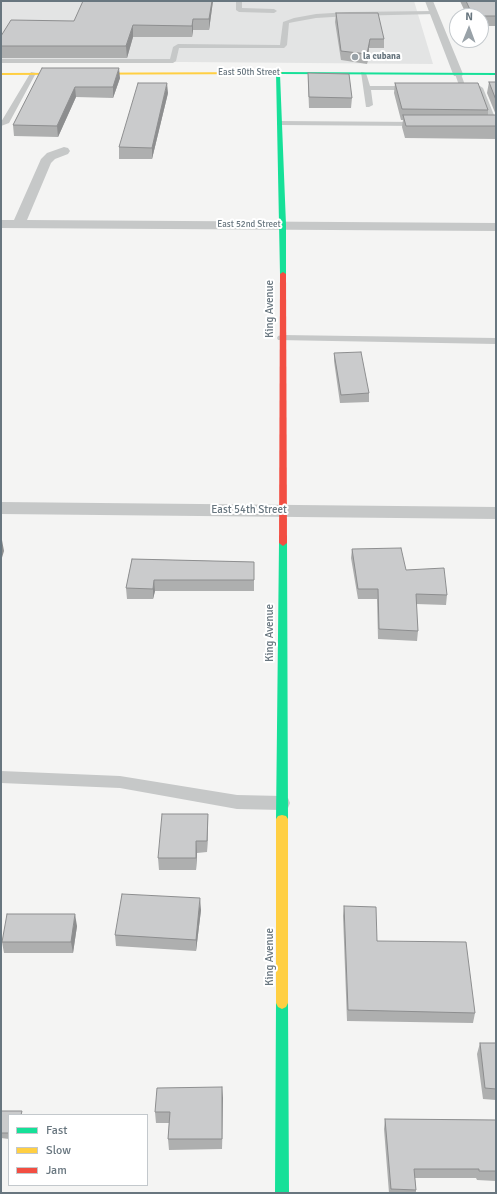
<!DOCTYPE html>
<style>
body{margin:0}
#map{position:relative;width:497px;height:1194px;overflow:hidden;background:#f4f4f3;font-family:Signika,sans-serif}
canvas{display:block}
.frame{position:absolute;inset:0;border:2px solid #68767f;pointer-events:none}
.legend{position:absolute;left:8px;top:1114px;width:140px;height:72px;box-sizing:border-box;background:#fff;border:1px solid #c3c8cc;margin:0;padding:5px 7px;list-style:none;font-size:12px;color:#68767f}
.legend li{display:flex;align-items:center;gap:8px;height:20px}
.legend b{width:20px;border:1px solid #c3c8cc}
.north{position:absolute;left:449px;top:8px;width:40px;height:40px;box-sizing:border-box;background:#fff;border:1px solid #c3c8cc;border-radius:50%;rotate:1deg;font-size:11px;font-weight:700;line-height:16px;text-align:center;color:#68767f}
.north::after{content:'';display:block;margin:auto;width:14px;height:18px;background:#99a2a8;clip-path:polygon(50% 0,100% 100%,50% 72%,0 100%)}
</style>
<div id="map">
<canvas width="497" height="1194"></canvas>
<div class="frame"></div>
<ul class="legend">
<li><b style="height:5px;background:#16e098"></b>Fast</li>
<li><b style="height:5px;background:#ffcf43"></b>Slow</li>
<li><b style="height:5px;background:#f24e42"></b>Jam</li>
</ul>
<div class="north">N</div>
</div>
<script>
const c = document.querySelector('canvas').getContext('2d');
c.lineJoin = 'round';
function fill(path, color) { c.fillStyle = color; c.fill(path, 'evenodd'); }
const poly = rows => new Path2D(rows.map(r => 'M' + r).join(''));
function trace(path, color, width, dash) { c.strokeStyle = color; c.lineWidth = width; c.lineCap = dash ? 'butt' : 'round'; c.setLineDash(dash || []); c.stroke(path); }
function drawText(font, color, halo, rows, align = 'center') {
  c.font = font + ' Signika,sans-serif'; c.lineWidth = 4; c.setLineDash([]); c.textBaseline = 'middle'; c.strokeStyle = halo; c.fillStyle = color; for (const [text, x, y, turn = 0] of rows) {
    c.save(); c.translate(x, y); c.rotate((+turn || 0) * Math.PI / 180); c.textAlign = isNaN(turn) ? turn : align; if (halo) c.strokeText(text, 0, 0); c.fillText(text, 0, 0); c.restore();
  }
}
fill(poly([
 [1,1,414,1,433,64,184,62,1,63]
]), '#e3e4e4');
fill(poly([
 [236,1,242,1,242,8,274,9,277,11,274,13,239,12,236,10,236,1],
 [434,11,437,13,436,14,349,16,316,18,294,22,289,23,287,45,284,48,179,48,176,61,173,63,1,63,1,59,170,59,173,47,178,44,280,45,283,22,294,18,316,14,349,12,434,11],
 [31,72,36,73,9,123,1,126,1,122,31,72],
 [361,72,366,73,370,86,414,86,417,88,414,90,371,90,373,105,369,107,366,107,361,72],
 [458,72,461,74,466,88,465,89,460,88,455,74,458,72],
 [480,86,483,88,496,120,496,126,484,126,480,124,484,122,489,122,477,88,480,86],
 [277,121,421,122,425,124,421,126,280,125,277,125,277,121],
 [282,335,496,338,496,344,278,340,277,338,278,336,282,335],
 [1,771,120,776,237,795,282,796,288,798,290,803,288,808,282,810,237,809,120,788,1,783,1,771]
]), '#c6c8c8');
fill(poly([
 [425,1,433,1,463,74,462,76,454,76,453,74,425,1],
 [64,147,68,148,70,151,68,154,55,159,51,163,27,220,496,223,496,231,1,228,1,220,14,220,41,159,47,153,64,147],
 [1,502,496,507,496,519,1,514,1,502]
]), '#c6c8c8');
fill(poly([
 [276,72,496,73,496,75,280,74,286,225,286,274,283,276,280,274,276,72],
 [283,540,287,543,288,819,286,822,282,823,278,822,276,819,279,543,283,540],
 [282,997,286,999,288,1003,289,1193,275,1193,276,1003,278,999,282,997]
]), '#16e098');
fill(poly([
 [282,72,280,74,1,75,1,73,282,72],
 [282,815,286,816,288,819,288,1003,286,1007,282,1009,278,1007,276,1003,276,819,278,816,282,815]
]), '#ffcf43');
fill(poly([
 [283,272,286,274,287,543,283,546,279,543,280,274,283,272]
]), '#f24e42');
fill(poly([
 [213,1,209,30,193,30,192,37,133,37,127,58,1,58,1,36,74,21],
 [460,1,496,1,496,26,481,26,481,16,467,16],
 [336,13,384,39,384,48,369,48,367,64,341,60,335,22],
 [42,68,120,78,113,98,76,97,58,137,14,136,13,125],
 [308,73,352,98,351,108,309,108,308,83],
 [489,82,496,82,496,139,405,138,402,127,403,120,401,120,394,93,395,83,488,110,488,115,496,115,487,93],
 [168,93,152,159,119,159,119,147],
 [334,353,369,393,369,402,340,403,334,361],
 [352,549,406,570,447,595,446,605,416,604,418,631,417,641,378,639,377,599,358,599,351,558],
 [132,559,254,562,254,591,155,591,153,599,127,599,126,588],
 [208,814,208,825,207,852,197,853,196,870,159,870,158,858],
 [344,906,377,941,475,1013,473,1023,347,1021,343,916],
 [201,910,196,951,116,946,115,935],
 [77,926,73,953,4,953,2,942],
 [480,1043,496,1043,496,1100,483,1099,477,1054],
 [222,1087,222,1149,169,1150,168,1139,169,1123,156,1123,155,1112],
 [1,1111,9,1115,9,1139,1,1138],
 [385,1119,496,1120,496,1181,477,1180,476,1178,415,1178,416,1190,416,1193,389,1193,384,1129]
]), '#aeafaf');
fill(poly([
 [212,1,213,1,209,30,209,19],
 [193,19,193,30,192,37,192,26],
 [133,25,133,37,127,58,126,46],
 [370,39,369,48,367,64,367,54],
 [119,68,120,78,113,98,113,87],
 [167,83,168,93,152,159,152,148],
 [75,87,76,97,58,137,57,126],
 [2,540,4,551,1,561,1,543],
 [154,580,155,591,153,599,153,589],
 [208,814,208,825,207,852,207,841],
 [196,841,197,853,196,870],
 [200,898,201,910,196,951,196,940],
 [75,914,77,926,73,953,71,942],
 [222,1087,223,1098,222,1149]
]), '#8d8e8f');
const building = poly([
 [83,1,212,1,209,19,193,19,192,26,133,25,126,46,1,46,1,36,11,20,74,21,83,1],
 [466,1,496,1,496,16,473,16,466,1],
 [336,13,378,13,384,39,370,39,367,54,341,51,336,13],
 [42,68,119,68,113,87,75,87,57,126,13,125,42,68],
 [308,73,349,74,352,98,309,97,308,73],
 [489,82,496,82,496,100,489,82],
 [138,83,167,83,152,148,119,147,138,83],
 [395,83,478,83,488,110,402,109,395,83],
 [403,115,496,115,496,126,406,126,403,115],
 [361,352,369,393,341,395,334,353,361,352],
 [401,548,406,570,444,568,447,595,416,594,418,631,379,629,378,589,358,589,352,549,401,548],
 [132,559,254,562,254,580,154,580,153,589,126,588,132,559],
 [162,814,208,814,207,841,196,841,196,858,158,858,162,814],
 [122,894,200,898,196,940,115,935,122,894],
 [344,906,376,907,377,941,466,942,475,1013,348,1010,344,906],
 [7,914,75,914,71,942,2,942,7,914],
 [480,1043,496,1043,496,1089,485,1088,480,1043],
 [222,1087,222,1139,168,1139,170,1112,155,1112,157,1088,222,1087],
 [1,1111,22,1111,21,1115,9,1115,9,1133,1,1133,1,1111],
 [385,1119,496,1120,496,1171,479,1171,479,1169,414,1169,416,1190,391,1189,385,1119]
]);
fill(building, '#cacbcc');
trace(building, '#8d8e8f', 1);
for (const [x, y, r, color] of [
 [355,57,4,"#99a2a8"]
]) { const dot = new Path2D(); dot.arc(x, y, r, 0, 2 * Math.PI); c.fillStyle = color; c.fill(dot); trace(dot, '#fff', 1.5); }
drawText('bold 9px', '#68767f', '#fff', [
 ["la cubana",363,57]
], 'left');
drawText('9px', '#68767f', '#fff', [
 ["East 50th Street",249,73],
 ["East 52nd Street",249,225]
]);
drawText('11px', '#68767f', '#fff', [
 ["King Avenue",270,309,-90],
 ["East 54th Street",249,510],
 ["King Avenue",270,633,-90],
 ["King Avenue",270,957,-90]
]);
</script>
